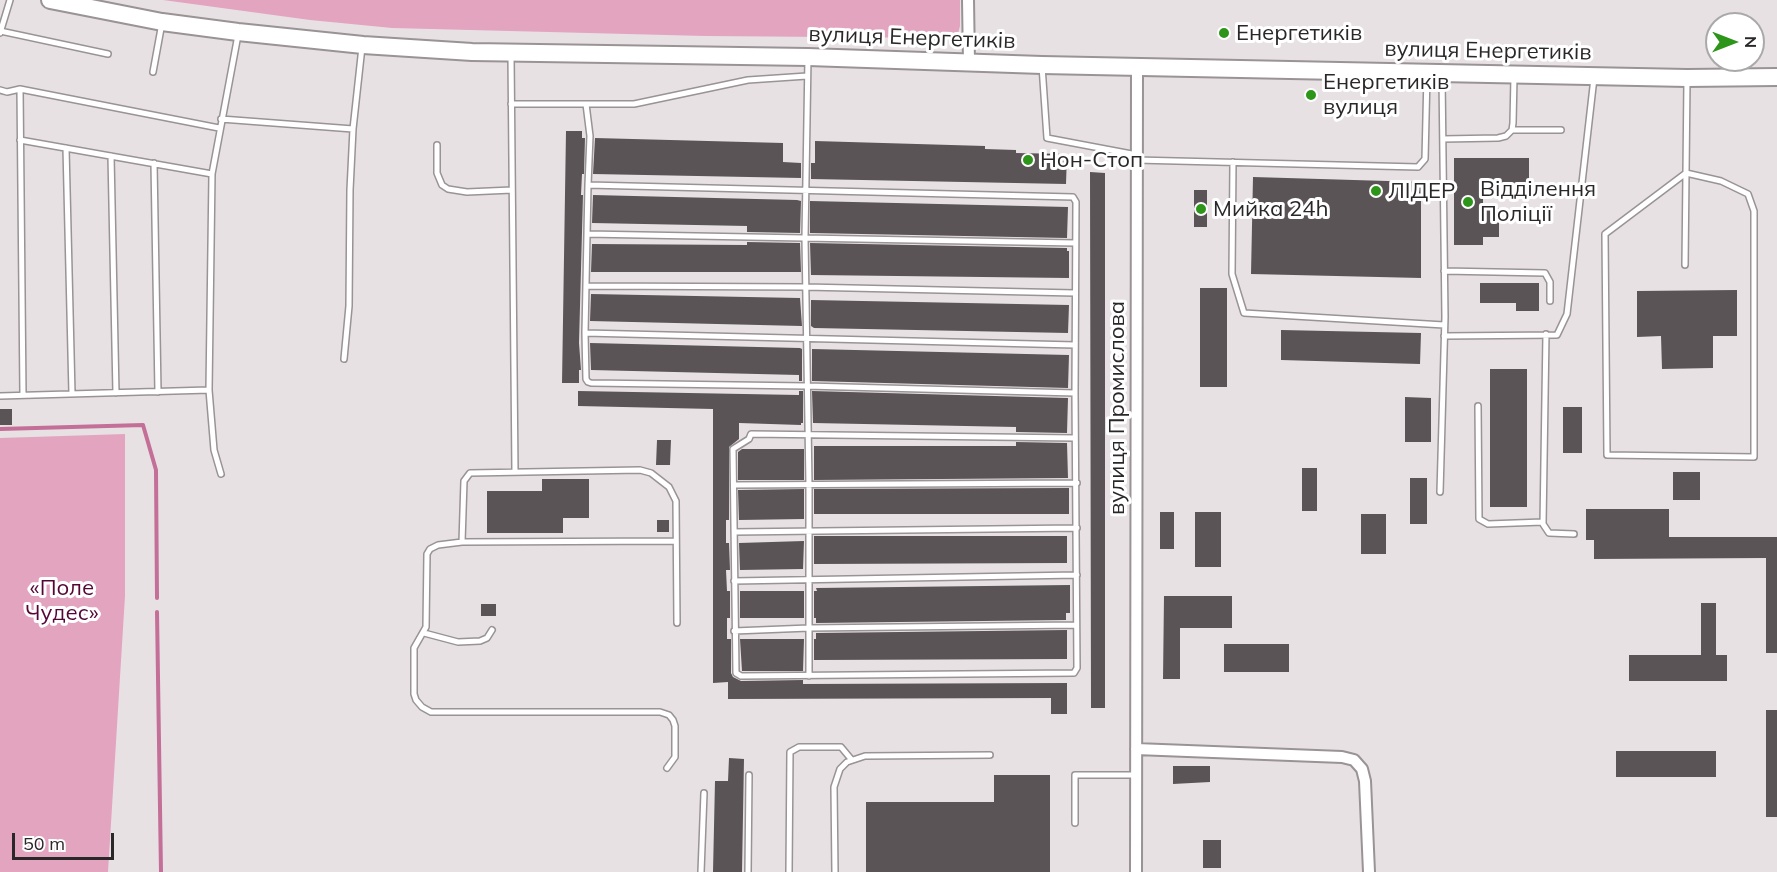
<!DOCTYPE html>
<meta charset="utf-8">
<style>
body{margin:0}
#map{position:relative;width:1777px;height:872px;overflow:hidden;background:#e8e1e4;font-family:Mulish,sans-serif}
canvas{display:block}
.north{position:absolute;left:1705px;top:12px;width:60px;height:60px;box-sizing:border-box;background:#fff;border:2px solid #aaa9a9;border-radius:50%;rotate:90deg;font-size:16px;font-weight:700;line-height:24px;text-align:center;color:#2a2728}
.north::after{content:'';display:block;margin:auto;width:21px;height:27px;background:#2e951b;clip-path:polygon(50% 0,100% 100%,50% 72%,0 100%)}
.scale{position:absolute;left:12px;top:833px;width:102px;height:27px;box-sizing:border-box;border:3px solid #2a2728;border-top:0;padding-left:8px;font-size:18px;line-height:21px;white-space:nowrap;color:#2a2728;-webkit-text-stroke:4px #fff;paint-order:stroke}
</style>
<div id="map">
<canvas width="1777" height="872"></canvas>
<div class="north">N</div>
<div class="scale">50 m</div>
</div>
<script>
const c = document.querySelector('canvas').getContext('2d');
c.lineJoin = 'round';
function fill(path, color) { c.fillStyle = color; c.fill(path, 'evenodd'); }
const poly = rows => new Path2D(rows.map(r => 'M' + r).join(''));
function trace(path, color, width, dash) { c.strokeStyle = color; c.lineWidth = width; c.lineCap = dash ? 'butt' : 'round'; c.setLineDash(dash || []); c.stroke(path); }
function drawText(font, color, halo, rows, align = 'center') {
  c.font = font + ' Mulish,sans-serif'; c.lineWidth = 6; c.setLineDash([]); c.textBaseline = 'middle'; c.strokeStyle = halo; c.fillStyle = color; for (const [text, x, y, turn = 0] of rows) {
    c.save(); c.translate(x, y); c.rotate((+turn || 0) * Math.PI / 180); c.textAlign = isNaN(turn) ? turn : align; if (halo) c.strokeText(text, 0, 0); c.fillText(text, 0, 0); c.restore();
  }
}
fill(poly([
 [163,0,960,0,960,26,958,34,951,38,705,36,392,28,310,20],
 [125,434,125,596,108,872,0,872,0,438]
]), '#e3a4c0');
trace(poly([
 [0,429,143,425,156,470,157,598],
 [157,612,161,872]
]), '#c36f97', 4);
fill(poly([
 [566,131,582,131,582,138,585,138,584,174,582,174,581,195,583,195,579,343,581,370,579,370,579,383,562,383],
 [595,138,783,143,783,162,801,163,801,178,593,174],
 [815,141,985,146,985,149,1016,150,1016,153,1067,154,1066,184,811,179,811,163,815,163],
 [1454,158,1529,158,1529,184,1483,185,1483,208,1499,208,1499,237,1483,237,1483,245,1454,245],
 [1090,172,1105,173,1105,708,1091,708],
 [1253,177,1421,182,1421,278,1251,274],
 [1194,190,1207,190,1207,227,1194,227],
 [593,195,797,200,801,201,800,233,747,232,747,226,592,223],
 [810,201,1068,207,1067,238,810,233],
 [747,242,800,243,801,272,591,272,592,244,747,245],
 [810,243,1067,248,1067,251,1069,251,1069,278,811,275],
 [1480,283,1539,283,1539,311,1516,311,1516,303,1480,303],
 [1200,288,1227,288,1227,387,1200,387],
 [1737,290,1737,336,1713,336,1713,368,1662,369,1661,336,1637,337,1637,291],
 [591,294,800,298,802,326,590,321],
 [811,300,1069,305,1068,333,814,328,811,326],
 [1281,330,1421,333,1420,364,1281,360],
 [590,343,800,348,802,349,802,381,799,381,799,375,591,370],
 [812,349,1069,355,1068,388,812,381],
 [1490,369,1527,369,1527,507,1490,507],
 [578,391,799,395,799,391,803,391,803,423,801,423,801,425,739,423,739,439,729,447,729,520,726,520,726,543,729,543,730,570,726,570,727,591,730,591,730,618,727,618,727,639,731,639,731,673,733,677,741,681,803,680,803,684,1067,683,1067,714,1051,714,1051,698,728,699,728,682,713,683,713,409,578,406],
 [812,391,1068,398,1067,433,1016,432,1016,427,813,423],
 [1405,397,1431,398,1431,442,1405,442],
 [1563,407,1582,407,1582,453,1563,453],
 [0,409,12,409,12,425,0,425],
 [657,440,671,440,670,465,656,465],
 [1016,442,1067,443,1068,478,814,480,814,446,1016,446],
 [742,449,804,449,804,480,738,480,738,452],
 [1302,468,1317,468,1317,511,1302,511],
 [1673,472,1700,472,1700,500,1673,500],
 [1410,478,1427,478,1427,524,1410,524],
 [542,479,589,479,589,518,563,518,563,533,487,533,487,491,542,491],
 [1069,488,1069,514,814,514,814,489],
 [804,489,804,519,739,520,738,490],
 [1586,509,1669,509,1669,537,1777,537,1777,653,1766,653,1766,558,1594,559,1594,540,1586,540],
 [1160,512,1174,512,1174,549,1160,549],
 [1195,512,1221,512,1221,567,1195,567],
 [1361,514,1386,514,1386,554,1361,554],
 [657,520,669,520,669,532,657,532],
 [814,536,1067,536,1067,563,814,564],
 [804,541,803,569,740,570,739,543],
 [1070,585,1070,613,1066,613,1066,620,816,623,816,618,814,618,814,591,817,591,816,588],
 [740,591,804,591,804,618,740,618],
 [1164,596,1232,596,1232,628,1180,628,1180,679,1163,679],
 [1701,603,1716,603,1716,655,1727,655,1727,681,1629,681,1629,655,1701,655],
 [481,604,496,604,496,616,481,616],
 [1067,630,1067,659,814,660,814,639,816,639,816,633],
 [740,639,804,639,803,671,742,671],
 [1224,644,1289,644,1289,672,1224,672],
 [1766,710,1777,710,1777,817,1766,817],
 [1616,751,1716,751,1716,777,1616,777],
 [729,758,744,759,742,872,713,872,715,781,728,781],
 [1173,766,1210,766,1210,782,1173,784],
 [994,775,1050,775,1050,872,866,872,866,802,994,802],
 [1203,840,1221,840,1221,868,1203,868]
]), '#5a5456');
const service = poly([
 [0,31,108,54],
 [0,33,10,0],
 [511,56,515,471],
 [808,58,805,238,809,485,809,676],
 [1042,66,1047,138,1137,155],
 [153,72,162,23],
 [20,89,23,395],
 [0,90,7,92,20,89,219,128],
 [511,104,634,104,748,80,807,76],
 [586,104,590,136,588,185,585,333,586,379,588,382,591,383,806,386,1075,393,1076,202,1073,197,588,185],
 [221,119,353,129],
 [1512,130,1561,130],
 [1443,139,1498,138,1506,136,1512,130,1513,123,1514,77],
 [20,140,212,174],
 [437,145,437,173,442,185,448,189,467,192,512,190],
 [66,148,72,394],
 [111,156,116,393],
 [1136,160,1418,167,1425,159,1427,75],
 [1233,162,1232,274,1244,313,1444,325],
 [154,163,158,392],
 [1686,173,1605,234,1607,455,1754,457,1754,211,1748,194,1721,181,1686,173,1687,80],
 [587,234,1075,243],
 [1685,265,1686,173],
 [1444,271,1545,273,1550,282,1550,301],
 [586,286,805,287,1075,293],
 [585,333,1075,345],
 [1546,334,1543,524,1549,533,1574,534],
 [1444,336,1557,335,1567,314,1594,78],
 [344,359,349,306,350,190,353,129,362,47],
 [1075,393,1077,668,1074,673,741,676,736,673,733,449,749,439,751,434,1075,438],
 [0,396,209,390],
 [1478,406,1479,519,1488,524,1543,522],
 [221,474,214,450,209,390,212,174,238,35],
 [734,485,1077,483],
 [1440,492,1445,317,1442,77],
 [734,532,1077,528],
 [462,542,464,481,470,473,640,470,651,473,669,487,676,501,677,623],
 [734,581,1077,575],
 [734,631,809,628,1076,625],
 [424,633,458,642,480,641,487,638,492,630],
 [667,768,675,757,675,726,673,720,669,715,660,712,431,712,422,707,416,700,414,694,414,648,426,627,427,554,430,549,438,545,462,542,676,541],
 [1075,823,1075,775,1136,775],
 [701,872,704,793],
 [748,872,749,775],
 [789,872,790,752,799,747,841,747,851,759],
 [835,872,834,787,840,769,847,762,865,756,990,755]
]);
const minor = poly([
 [968,0,969,62],
 [1136,749,1342,757,1354,760,1362,769,1365,781,1369,872],
 [1136,872,1137,67]
]);
const secondary = poly([
 [50,0,162,22,238,32,363,45,472,52,808,57,1042,65,1687,78,1777,77]
]);
trace(service, '#999395', 8);
trace(minor, '#999395', 14);
trace(secondary, '#999395', 20);
trace(service, '#fff', 5);
trace(minor, '#fff', 10);
trace(secondary, '#fff', 16);
for (const [x, y, r, color] of [
 [1224,33,6,"#2e951b"],
 [1311,95,6,"#2e951b"],
 [1028,160,6,"#2e951b"],
 [1376,191,6,"#2e951b"],
 [1468,202,6,"#2e951b"],
 [1201,209,6,"#2e951b"]
]) { const dot = new Path2D(); dot.arc(x, y, r, 0, 2 * Math.PI); c.fillStyle = color; c.fill(dot); trace(dot, '#fff', 2); }
drawText('22px', '#2a2728', '#fff', [
 ["Енергетиків",1236,33],
 ["Енергетиків",1323,82],
 ["вулиця",1323,107],
 ["Нон-Стоп",1040,160],
 ["Відділення",1480,189],
 ["Поліції",1480,214],
 ["ЛІДЕР",1388,191],
 ["Мийка 24һ",1213,209]
], 'left');
drawText('22px', '#2a2728', '#fff', [
 ["вулиця Енергетиків",912,38,2],
 ["вулиця Енергетиків",1488,51,1],
 ["вулиця Промислова",1117,408,-90]
]);
drawText('22px', '#550635', '#fff', [
 ["«Поле",62,588],
 ["Чудес»",62,613]
]);
</script>
